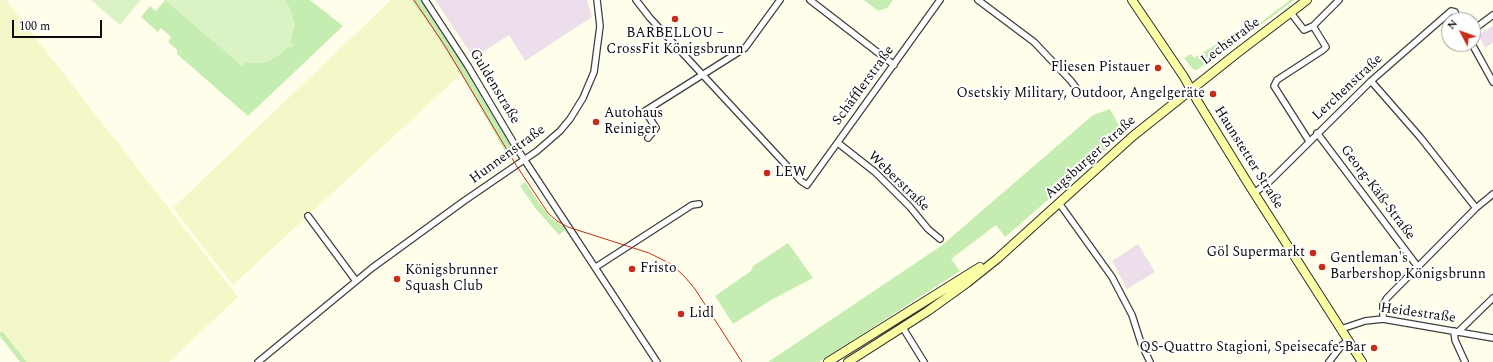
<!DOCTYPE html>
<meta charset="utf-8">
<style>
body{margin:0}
#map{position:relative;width:1493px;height:362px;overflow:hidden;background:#fffeeb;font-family:Spectral,serif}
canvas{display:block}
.north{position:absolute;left:1441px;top:12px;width:40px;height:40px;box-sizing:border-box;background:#fff;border:1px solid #9e9e9e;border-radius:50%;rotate:311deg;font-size:11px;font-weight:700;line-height:16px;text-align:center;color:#0c0c0c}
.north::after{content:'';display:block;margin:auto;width:14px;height:18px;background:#c82c18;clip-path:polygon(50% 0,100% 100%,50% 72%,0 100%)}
.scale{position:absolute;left:12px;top:20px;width:90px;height:18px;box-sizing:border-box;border:2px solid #0c0c0c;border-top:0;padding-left:5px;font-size:12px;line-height:14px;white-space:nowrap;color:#0c0c0c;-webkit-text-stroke:3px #fff;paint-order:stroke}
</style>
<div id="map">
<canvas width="1493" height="362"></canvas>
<div class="north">N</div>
<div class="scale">100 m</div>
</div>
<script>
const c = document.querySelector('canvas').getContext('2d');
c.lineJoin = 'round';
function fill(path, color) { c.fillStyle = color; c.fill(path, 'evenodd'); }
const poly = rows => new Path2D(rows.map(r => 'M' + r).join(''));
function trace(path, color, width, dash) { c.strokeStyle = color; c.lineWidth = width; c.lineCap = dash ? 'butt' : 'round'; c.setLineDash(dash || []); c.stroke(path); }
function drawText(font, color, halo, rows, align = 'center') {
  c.font = font + ' Spectral,serif'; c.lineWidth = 4; c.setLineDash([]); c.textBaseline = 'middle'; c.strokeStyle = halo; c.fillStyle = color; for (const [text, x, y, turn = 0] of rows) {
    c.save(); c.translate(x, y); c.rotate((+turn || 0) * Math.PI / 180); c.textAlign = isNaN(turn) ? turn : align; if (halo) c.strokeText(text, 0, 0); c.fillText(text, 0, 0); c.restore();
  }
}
fill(poly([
 [435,0,587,0,592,17,525,61,509,35,474,58],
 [1493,26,1493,43,1485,48,1478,35],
 [1138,244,1155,272,1127,289,1112,261]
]), '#ecdfeb');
fill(poly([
 [0,0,6,0,238,297,169,362,27,362,2,331,0,333],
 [391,0,411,0,431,27,461,74,233,285,173,208]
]), '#f4f8c8');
fill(poly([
 [165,0,242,65,246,62,259,63,271,60,288,46,291,39,294,24,291,11,284,0,310,0,343,26,248,116,177,54,177,50,168,42,171,37,161,28,158,32,141,17,150,6,156,11],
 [411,0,421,0,456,53,514,150,513,154,509,158,461,74,431,27],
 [864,0,893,0,887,8,878,11],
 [1290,0,1294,0,1249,34,1248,32],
 [1230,36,1234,43,1197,70,1194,70,1191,67,1184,58,1191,54,1194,58],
 [1110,109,1124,134,1005,237,996,225,951,259,960,271,819,362,768,362,941,246,1093,115],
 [525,182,540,204,552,219,563,226,565,230,559,235,536,209,520,186],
 [788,243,813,278,771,300,733,324,715,296,751,271,753,266],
 [2,331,27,362,20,362,0,336,0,333]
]), '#c6edb1');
fill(poly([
 [91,0,141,0,120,25],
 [165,0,284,0,290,8,293,17,293,28,290,42,293,45,291,48,288,46,282,53,271,60,259,63,246,62,242,66]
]), '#dbf3c4');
const street = poly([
 [425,0,468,66,516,147,657,362],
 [636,0,650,18,801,181,807,185,940,0],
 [810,0,894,65],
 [978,0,1034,42,1071,81,1077,89,1077,95],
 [1291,13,1304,30,1313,26,1326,47,1323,50,1277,80,1274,86,1309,141],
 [1313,26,1339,0],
 [1473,30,1493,15],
 [1472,44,1493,82],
 [1371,81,1420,137,1476,208],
 [1317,133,1418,267],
 [648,138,656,128,645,111,745,48,780,0],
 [838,143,875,172,910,207,928,229,940,239],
 [1254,193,1269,182,1371,81,1451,11,1455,12,1459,20],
 [1059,203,1112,277,1132,315,1141,343,1150,362],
 [308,216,356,281],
 [596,267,692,205,699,204],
 [1383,319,1383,305,1387,298,1476,208,1493,194],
 [903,328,924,362],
 [1341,329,1365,321,1383,319,1493,338],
 [1454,331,1455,340,1465,362],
 [1458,332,1493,298],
 [258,362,372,268,464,201,537,151,560,131,570,119,583,98,594,72,600,26,597,0],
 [1329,362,1342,345,1348,341]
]);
const secondary = poly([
 [1132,0,1184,77,1198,102,1249,185,1362,362],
 [828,362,980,267],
 [848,362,928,311,967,283,997,259,1133,136,1236,54,1307,0]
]);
trace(street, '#3f3f3f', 8);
trace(secondary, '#2e2e2e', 10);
trace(street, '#fff', 5.5);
trace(secondary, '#faffa6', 8);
trace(poly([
 [414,0,445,46,516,165,548,213,557,221,568,227,649,253,671,264,684,276,695,289,742,362]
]), '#c82c18', 1);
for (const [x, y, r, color] of [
 [675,19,4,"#c82c18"],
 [1158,68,4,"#c82c18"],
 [1213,94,4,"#c82c18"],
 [596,122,4,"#c82c18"],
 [767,173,4,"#c82c18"],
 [1313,253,4,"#c82c18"],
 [1322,267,4,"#c82c18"],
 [632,269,4,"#c82c18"],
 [397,279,4,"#c82c18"],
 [681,314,4,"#c82c18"],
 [1374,348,4,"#c82c18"]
]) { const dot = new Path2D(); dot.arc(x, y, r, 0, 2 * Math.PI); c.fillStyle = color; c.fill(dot); trace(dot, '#fff', 1.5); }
drawText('14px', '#0c0c0c', '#fff', [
 ["BARBELLOU –",675,34,"center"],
 ["CrossFit Königsbrunn",675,50,"center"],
 ["Fliesen Pistauer",1150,68,"right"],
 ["Osetskiy Military, Outdoor, Angelgeräte",1205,94,"right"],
 ["Autohaus",604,114],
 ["Reiniger",604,130],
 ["LEW",775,173],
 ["Göl Supermarkt",1305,253,"right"],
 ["Gentleman's",1330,259],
 ["Barbershop Königsbrunn",1330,275],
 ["Fristo",640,269],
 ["Königsbrunner",405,271],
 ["Squash Club",405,287],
 ["Lidl",689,314],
 ["QS-Quattro Stagioni, Speisecafe-Bar",1366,348,"right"]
], 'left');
drawText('14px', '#0c0c0c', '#fff', [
 ["Lechstraße",1231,42,-37],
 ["Schäfflerstraße",864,86,-54],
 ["Guldenstraße",494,87,59],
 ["Lerchenstraße",1348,88,-43],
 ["Hunnenstraße",508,155,-36],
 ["Augsburger Straße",1091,158,-42],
 ["Haunstetter Straße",1248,158,58],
 ["Weberstraße",898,182,44],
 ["Georg-Käß-Straße",1377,193,53],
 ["Heidestraße",1418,314,8]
]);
</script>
